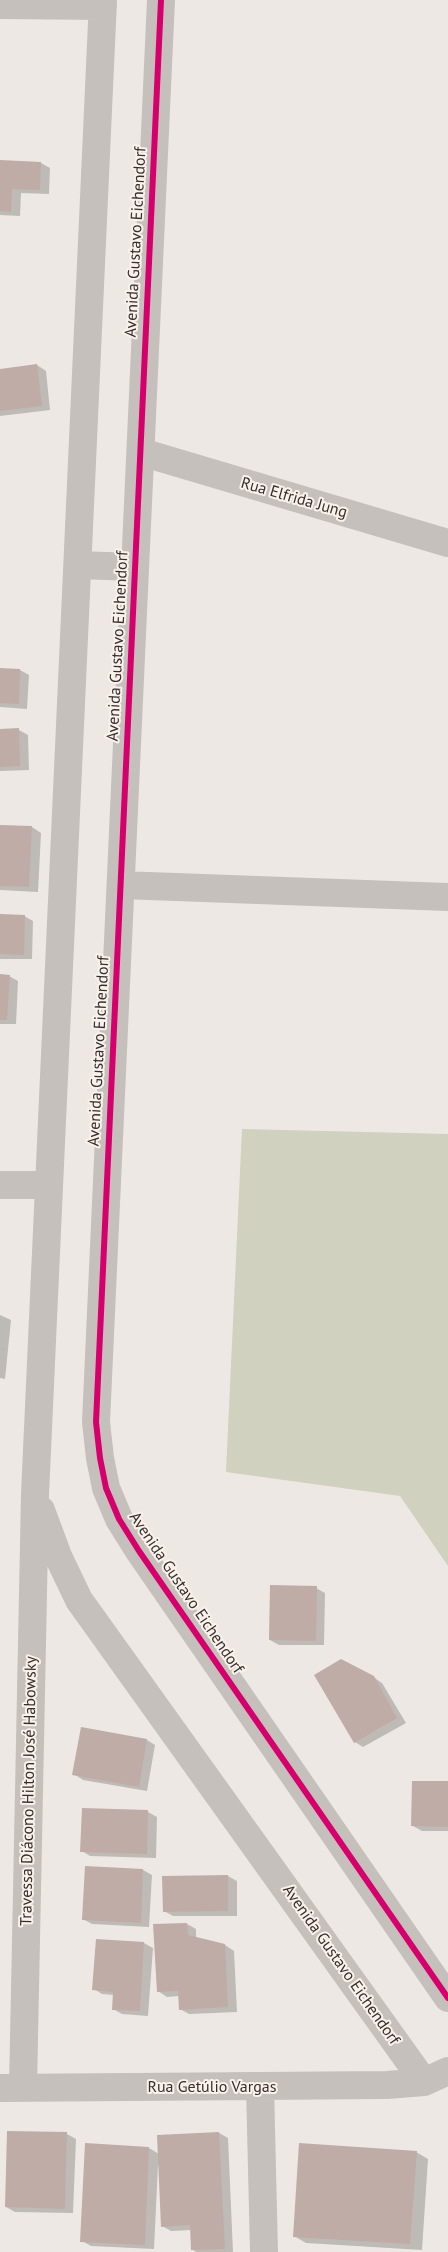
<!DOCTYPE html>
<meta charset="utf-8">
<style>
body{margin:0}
canvas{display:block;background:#ede8e4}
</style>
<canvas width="448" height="2252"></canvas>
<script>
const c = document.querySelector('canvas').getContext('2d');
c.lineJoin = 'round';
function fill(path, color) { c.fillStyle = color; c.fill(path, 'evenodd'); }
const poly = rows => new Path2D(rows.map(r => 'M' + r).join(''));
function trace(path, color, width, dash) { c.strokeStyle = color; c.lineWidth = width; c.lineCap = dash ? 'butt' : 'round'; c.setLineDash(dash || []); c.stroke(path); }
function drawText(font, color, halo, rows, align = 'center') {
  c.font = font + ' "PT Sans",sans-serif'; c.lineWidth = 4; c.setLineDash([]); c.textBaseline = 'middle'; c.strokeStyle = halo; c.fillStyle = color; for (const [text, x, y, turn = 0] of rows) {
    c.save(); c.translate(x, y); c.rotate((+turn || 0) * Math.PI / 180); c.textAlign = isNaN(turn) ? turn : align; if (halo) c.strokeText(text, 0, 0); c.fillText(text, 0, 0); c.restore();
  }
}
fill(poly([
 [242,1129,448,1134,448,1566,400,1496,226,1472]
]), '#d0d1bf');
fill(poly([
 [0,162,41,163,50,168,49,194,21,193,20,216,0,215],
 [37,365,46,371,50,410,0,416,0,370],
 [0,669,20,670,29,675,27,709,0,707],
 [0,730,19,730,28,735,29,770,0,771],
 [0,826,32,827,41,833,38,892,0,890],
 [0,916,24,916,33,921,32,959,0,959],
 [0,975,9,976,18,981,16,1024,0,1024],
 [0,1315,11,1320,5,1379,0,1378],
 [316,1588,325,1593,324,1645,279,1645,270,1640],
 [373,1677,382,1683,406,1723,363,1747,355,1742],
 [147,1740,155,1745,147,1791,83,1780,74,1774],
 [448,1783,448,1831,422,1831,413,1826],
 [148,1812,157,1817,156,1858,90,1856,82,1851],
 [86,1867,143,1870,152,1875,149,1927,92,1924,83,1919],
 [228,1876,237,1881,237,1916,173,1916,164,1911],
 [187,1924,196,1929,196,1938,225,1945,234,1951,237,2012,189,2014,180,2009,179,1996,167,1997,158,1991],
 [97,1940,144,1943,153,1948,148,2016,122,2014,113,2009,114,1995,102,1994,94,1989],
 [8,2132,67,2134,76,2139,73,2213,15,2212,6,2207],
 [219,2133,228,2138,233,2252,196,2252,193,2250,192,2230,171,2231,162,2226,160,2165,158,2165,154,2249,91,2246,82,2241,86,2145,149,2148,159,2154],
 [416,2152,428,2159,422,2250,306,2243,294,2236]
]), '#0003');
fill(poly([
 [0,160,41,162,40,190,12,189,11,212,0,211],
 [37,364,42,406,0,411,0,369],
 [0,668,20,669,19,704,0,703],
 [19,728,20,766,0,767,0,729],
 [0,825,32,826,29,887,0,886],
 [0,914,25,915,24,955,0,954],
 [0,974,10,975,7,1020,0,1020],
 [270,1585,317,1586,316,1641,269,1640],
 [341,1659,374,1676,397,1718,354,1743,314,1675],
 [81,1727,147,1739,139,1787,72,1775],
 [412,1781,448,1781,448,1827,411,1826],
 [82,1808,148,1810,147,1854,80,1852],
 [85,1866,143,1869,141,1923,82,1920],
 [228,1875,228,1911,163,1912,162,1876],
 [187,1923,188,1935,225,1944,228,2007,179,2010,178,1991,157,1992,153,1924],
 [96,1939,144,1942,140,2011,112,2010,113,1992,92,1990],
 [7,2131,67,2132,65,2209,5,2207],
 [219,2132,225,2249,191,2250,190,2225,161,2227,157,2135],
 [85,2143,149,2147,145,2245,80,2242],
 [299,2143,417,2151,410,2244,293,2237]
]), '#bfaca7');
trace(poly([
 [161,0,96,1422,100,1458,106,1488,119,1519,139,1551,448,1998],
 [0,5,103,6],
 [141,452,448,543],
 [78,565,135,567],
 [121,885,448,897],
 [0,1185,49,1185],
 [41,1510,58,1556,79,1600,424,2082],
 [260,2086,264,2252],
 [0,2088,387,2085,424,2082,448,2071],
 [23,2088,35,1494,103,0]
]), '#c6c0bd', 28);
trace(poly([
 [161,0,96,1422,100,1458,106,1488,119,1519,139,1551,448,1998]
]), '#d6006c', 6);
drawText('16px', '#372d2b', '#f9f2ec', [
 ["Avenida Gustavo Eichendorf",136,242,-87],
 ["Rua Elfrida Jung",294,498,16],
 ["Avenida Gustavo Eichendorf",118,646,-87],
 ["Avenida Gustavo Eichendorf",99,1051,-87],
 ["Avenida Gustavo Eichendorf",186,1593,56],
 ["Travessa Diácono Hilton José Habowsky",29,1791,-89],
 ["Avenida Gustavo Eichendorf",341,1965,55],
 ["Rua Getúlio Vargas",212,2087]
]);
</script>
